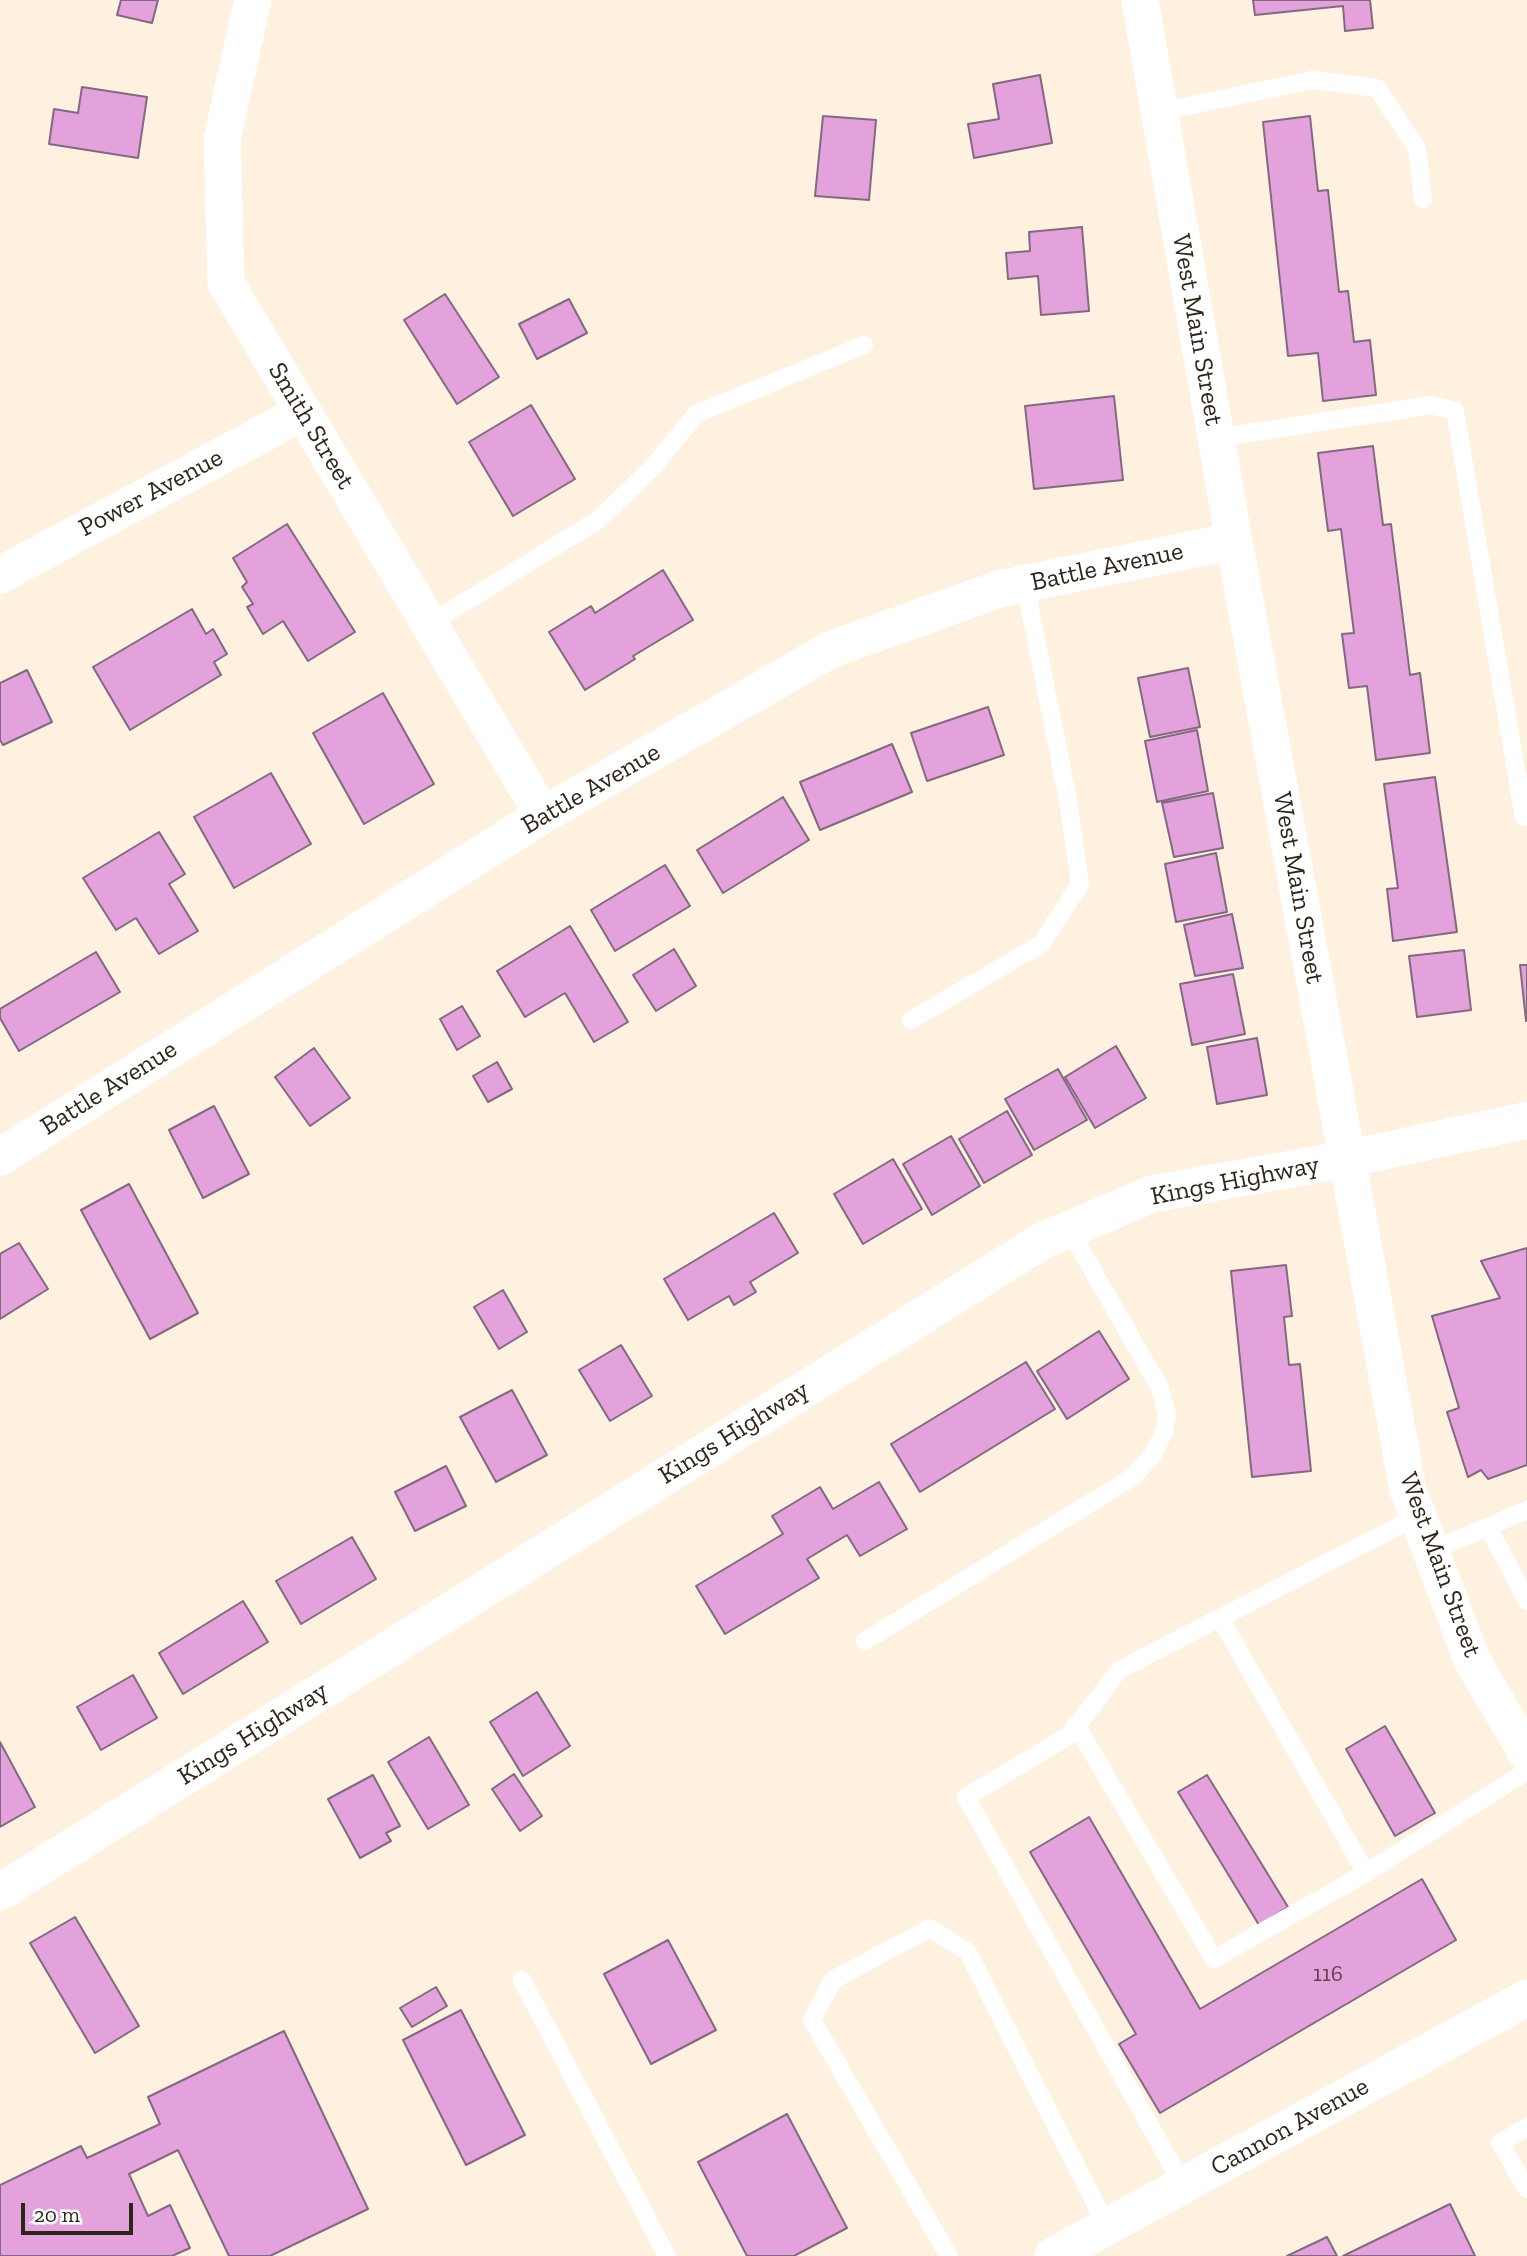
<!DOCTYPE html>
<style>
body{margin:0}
#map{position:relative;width:1527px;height:2256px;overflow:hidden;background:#fff1df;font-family:"Zilla Slab",serif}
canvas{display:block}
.scale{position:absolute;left:21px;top:2203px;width:112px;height:32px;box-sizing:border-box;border:4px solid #2f261b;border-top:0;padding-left:9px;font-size:21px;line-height:24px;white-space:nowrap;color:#2f261b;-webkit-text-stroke:5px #fff;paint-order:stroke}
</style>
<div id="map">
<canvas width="1527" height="2256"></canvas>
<div class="scale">20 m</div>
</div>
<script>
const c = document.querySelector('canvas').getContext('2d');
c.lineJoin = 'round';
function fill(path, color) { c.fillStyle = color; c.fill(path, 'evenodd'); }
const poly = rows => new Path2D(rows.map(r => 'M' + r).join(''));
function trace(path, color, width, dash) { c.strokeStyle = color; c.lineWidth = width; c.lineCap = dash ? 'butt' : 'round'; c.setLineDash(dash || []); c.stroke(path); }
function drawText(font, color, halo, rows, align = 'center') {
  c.font = font + ' "Zilla Slab",serif'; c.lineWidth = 7; c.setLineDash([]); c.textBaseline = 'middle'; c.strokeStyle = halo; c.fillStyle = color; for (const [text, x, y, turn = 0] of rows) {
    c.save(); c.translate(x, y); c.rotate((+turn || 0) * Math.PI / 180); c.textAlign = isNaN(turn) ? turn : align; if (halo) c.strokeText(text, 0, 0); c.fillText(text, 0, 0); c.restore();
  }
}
const building = poly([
 [121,0,158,0,152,23,117,15,121,0],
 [1253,0,1370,0,1373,28,1345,31,1343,6,1255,15,1253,0],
 [1040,75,1052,143,974,158,968,124,999,119,993,84,1040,75],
 [82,87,147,97,138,158,49,144,54,109,78,113,82,87],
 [823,116,876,120,869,200,815,196,823,116],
 [1310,116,1318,191,1328,190,1339,292,1348,291,1354,342,1370,340,1376,395,1323,401,1318,353,1288,356,1263,122,1310,116],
 [1082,227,1089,311,1041,315,1038,276,1008,279,1006,253,1030,251,1029,232,1082,227],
 [445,294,499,377,457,404,404,320,445,294],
 [569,299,587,333,537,359,519,324,569,299],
 [1114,396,1123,480,1034,489,1025,406,1114,396],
 [531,405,575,479,513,516,469,442,531,405],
 [1373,446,1383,525,1391,524,1410,675,1420,673,1430,753,1376,760,1367,686,1349,688,1342,634,1354,633,1341,529,1328,531,1318,453,1373,446],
 [287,524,355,632,308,661,283,621,263,634,247,607,253,604,242,587,247,582,233,558,287,524],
 [663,570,693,620,633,656,635,659,585,690,549,632,591,606,595,613,663,570],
 [192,609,206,634,213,629,227,654,214,662,221,675,130,730,93,667,192,609],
 [1188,668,1200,727,1150,737,1138,678,1188,668],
 [27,670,52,722,3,745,0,740,0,683,27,670],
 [383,693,434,784,364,824,313,733,383,693],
 [988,707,1004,755,927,781,911,733,988,707],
 [1197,730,1208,791,1157,802,1145,741,1197,730],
 [892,744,912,792,820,830,800,782,892,744],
 [271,773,311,844,234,888,194,817,271,773],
 [1435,777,1457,932,1393,941,1387,889,1398,888,1384,784,1435,777],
 [1213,793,1223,848,1174,857,1162,803,1213,793],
 [783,797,809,840,723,893,697,850,783,797],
 [159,832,185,874,169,884,198,931,159,954,136,918,116,930,83,878,159,832],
 [1216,853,1227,912,1176,922,1165,864,1216,853],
 [665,865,690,906,615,951,591,910,665,865],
 [1232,914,1243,968,1195,976,1184,925,1232,914],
 [570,926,628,1022,594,1042,565,993,525,1017,497,971,570,926],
 [674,949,696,986,656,1011,633,975,674,949],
 [1464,950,1471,1010,1417,1017,1409,956,1464,950],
 [96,952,120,992,19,1051,0,1018,0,1009,96,952],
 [1520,965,1527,965,1527,1021,1526,1021,1520,965],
 [1233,974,1245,1034,1192,1045,1180,984,1233,974],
 [462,1006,480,1036,457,1050,440,1019,462,1006],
 [1257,1038,1267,1095,1217,1104,1207,1047,1257,1038],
 [1116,1046,1146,1098,1095,1128,1065,1077,1116,1046],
 [314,1048,350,1098,310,1126,275,1077,314,1048],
 [497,1062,512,1089,488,1102,473,1076,497,1062],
 [1058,1069,1087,1120,1034,1150,1005,1099,1058,1069],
 [214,1106,249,1174,203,1198,169,1130,214,1106],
 [1007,1111,1032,1155,984,1183,959,1139,1007,1111],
 [951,1136,980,1186,932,1215,903,1164,951,1136],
 [893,1159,922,1209,863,1244,834,1194,893,1159],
 [129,1184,198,1313,150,1339,81,1210,129,1184],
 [774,1213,798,1253,750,1282,756,1292,734,1305,729,1296,688,1320,664,1279,774,1213],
 [19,1243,48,1289,0,1319,0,1254,19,1243],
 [1527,1248,1527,1465,1488,1479,1481,1470,1468,1477,1447,1412,1459,1408,1432,1316,1500,1298,1481,1261,1527,1248],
 [1286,1265,1292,1316,1284,1317,1289,1365,1300,1364,1311,1471,1252,1477,1231,1271,1286,1265],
 [503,1290,527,1332,499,1349,474,1307,503,1290],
 [1099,1331,1129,1379,1067,1419,1037,1371,1099,1331],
 [621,1345,652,1396,610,1421,579,1370,621,1345],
 [1026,1362,1055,1409,920,1492,891,1444,1026,1362],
 [512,1390,547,1455,496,1482,460,1417,512,1390],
 [446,1466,466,1506,415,1531,395,1492,446,1466],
 [879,1482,907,1529,860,1556,847,1535,807,1559,819,1578,725,1634,696,1586,783,1534,772,1516,820,1487,833,1509,879,1482],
 [352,1537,376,1579,301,1624,276,1581,352,1537],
 [243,1601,268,1642,183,1694,159,1653,243,1601],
 [133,1675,157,1718,101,1750,77,1707,133,1675],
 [537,1692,570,1746,523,1776,490,1722,537,1692],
 [1385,1726,1435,1813,1395,1836,1346,1749,1385,1726],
 [429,1737,469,1805,428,1829,388,1762,429,1737],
 [0,1742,35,1807,0,1827,0,1742],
 [514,1774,542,1816,520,1831,492,1789,514,1774],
 [373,1775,400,1826,386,1833,391,1841,360,1858,328,1799,373,1775],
 [1207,1775,1288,1907,1259,1925,1178,1792,1207,1775],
 [1089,1817,1200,2009,1422,1879,1456,1940,1160,2113,1119,2044,1136,2034,1030,1852,1089,1817],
 [75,1917,139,2026,95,2053,30,1943,75,1917],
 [668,1940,716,2030,651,2064,604,1974,668,1940],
 [436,1987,447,2006,412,2027,400,2008,436,1987],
 [461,2010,525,2135,466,2165,403,2040,461,2010],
 [284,2031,368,2209,270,2256,229,2256,178,2150,129,2174,148,2216,170,2205,190,2248,172,2256,0,2256,0,2185,81,2146,87,2158,160,2124,148,2097,284,2031],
 [787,2114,847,2228,794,2256,747,2256,698,2162,787,2114],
 [1450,2204,1475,2256,1343,2256,1450,2204],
 [1327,2237,1337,2256,1287,2256,1327,2237]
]);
fill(building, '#e3a2dc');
trace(building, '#836980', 2);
trace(poly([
 [1159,112,1312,80,1377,88,1417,149,1423,199],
 [1216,438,1432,405,1455,411,1524,817],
 [429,624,598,520,653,467,696,414,864,345],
 [911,1020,1041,944,1080,884,1068,800,1025,584],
 [1488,1527,1527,1601],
 [1431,1551,1527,1510],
 [1220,1618,1366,1873],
 [865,1641,1133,1477,1154,1453,1164,1432,1167,1415,1160,1388,1069,1229],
 [1076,1725,1214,1959,1366,1873,1527,1771],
 [522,1980,667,2256],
 [1527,2127,1500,2143,1527,2189],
 [1183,2185,966,1797,1070,1735,1119,1670,1418,1516],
 [949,2256,812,2020,833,1980,930,1928,968,1952,1107,2227]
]), '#fff', 18);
trace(poly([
 [253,0,222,139,226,283,543,815],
 [1140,0,1234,541,1408,1490,1472,1660,1527,1754],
 [0,575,303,412],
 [0,1157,543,815,832,649,999,589,1234,541],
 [0,1892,1042,1241,1152,1194,1347,1159,1527,1120],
 [1053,2256,1527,1998]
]), '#fff', 37);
drawText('23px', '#5c454b', null, [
 ["116",1328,1974]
]);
drawText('26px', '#2f261b', '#fff', [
 ["West Main Street",1197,330,80],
 ["Smith Street",311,426,59],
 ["Power Avenue",151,493,-28],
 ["Battle Avenue",1107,567,-12],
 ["Battle Avenue",591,789,-30],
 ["West Main Street",1298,888,80],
 ["Battle Avenue",109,1088,-32],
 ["Kings Highway",1235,1181,-11],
 ["Kings Highway",734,1433,-32],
 ["West Main Street",1440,1565,70],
 ["Kings Highway",253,1734,-32],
 ["Cannon Avenue",1290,2127,-29]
]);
</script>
